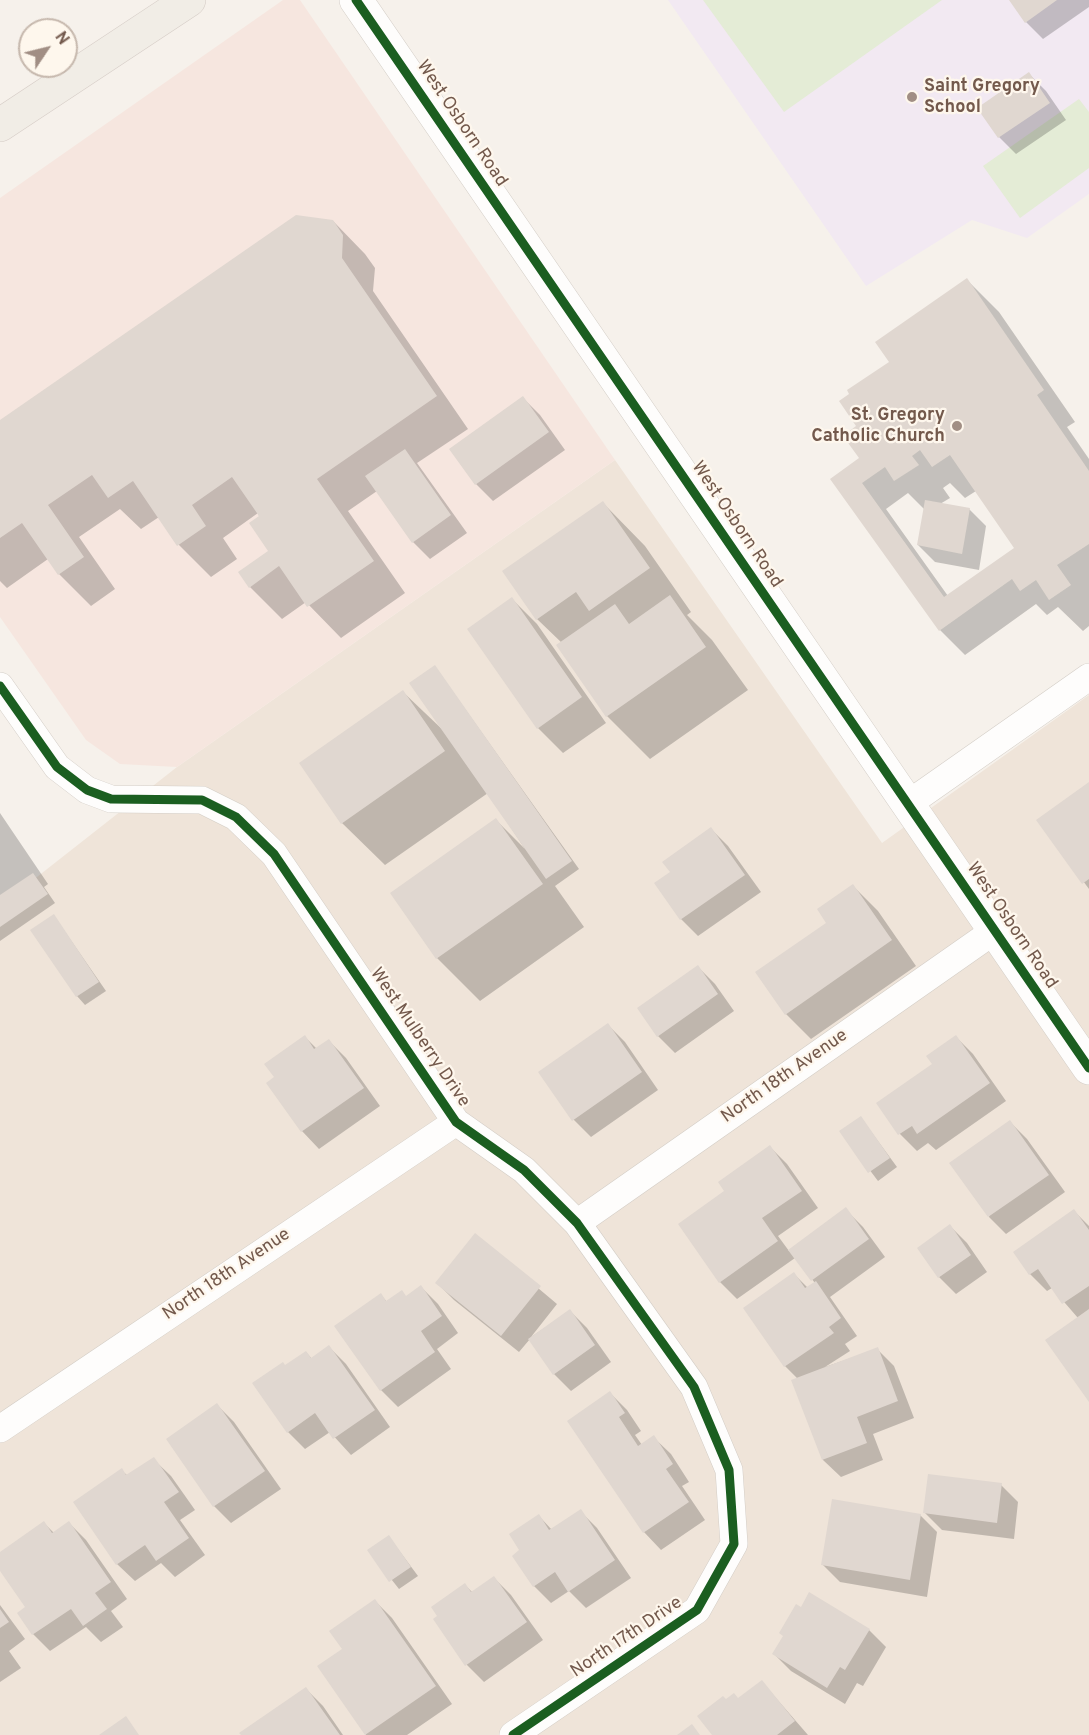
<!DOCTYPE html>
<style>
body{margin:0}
#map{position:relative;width:1089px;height:1735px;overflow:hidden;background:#f6f1eb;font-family:Overpass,sans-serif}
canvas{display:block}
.north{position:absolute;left:18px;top:18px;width:60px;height:60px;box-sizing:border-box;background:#fef7ed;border:2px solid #c6b8ad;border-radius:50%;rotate:55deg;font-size:16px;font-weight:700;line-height:24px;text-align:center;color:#73594c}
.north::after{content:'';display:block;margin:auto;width:21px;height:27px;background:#a18e84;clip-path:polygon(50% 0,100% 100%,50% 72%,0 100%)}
</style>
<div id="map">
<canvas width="1089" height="1735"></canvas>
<div class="north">N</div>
</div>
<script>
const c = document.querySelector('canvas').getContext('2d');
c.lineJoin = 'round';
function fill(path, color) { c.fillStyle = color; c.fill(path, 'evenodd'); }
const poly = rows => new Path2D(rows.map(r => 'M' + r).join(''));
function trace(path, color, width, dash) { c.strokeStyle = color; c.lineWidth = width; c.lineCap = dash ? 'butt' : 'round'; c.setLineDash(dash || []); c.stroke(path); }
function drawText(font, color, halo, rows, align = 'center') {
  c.font = font + ' Overpass,sans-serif'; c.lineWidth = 4.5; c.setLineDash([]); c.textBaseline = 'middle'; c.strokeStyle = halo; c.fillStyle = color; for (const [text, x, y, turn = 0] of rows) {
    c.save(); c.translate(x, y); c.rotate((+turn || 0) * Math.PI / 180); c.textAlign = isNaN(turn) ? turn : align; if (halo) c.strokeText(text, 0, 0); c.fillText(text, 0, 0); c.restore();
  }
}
fill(poly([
 [615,460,882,843,1089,695,1089,1735,0,1735,0,906,177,767]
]), '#efe4d9');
fill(poly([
 [283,0,300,0,615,460,177,767,120,764,86,740,0,617,0,198]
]), '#f6e6df');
fill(poly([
 [668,0,1089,0,1089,194,1027,238,972,220,866,286]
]), '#f2e9f2');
fill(poly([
 [703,0,942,0,784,112],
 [1079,99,1089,112,1089,168,1020,218,983,166]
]), '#e4ecd6');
fill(poly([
 [1011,0,1089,0,1089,7,1043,39,1026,22],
 [1029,74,1046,91,1066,120,1016,154,999,137,979,109],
 [333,221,365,254,375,268,373,291,468,429,417,463,467,533,430,559,413,542,377,491,348,511,405,593,341,638,306,602,282,619,250,587,270,551,258,513,223,538,237,559,211,577,179,545,159,517,141,529,120,509,79,537,115,589,91,606,59,574,48,559,7,588,0,581,0,422],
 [967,280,999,312,1075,422,1067,427,1089,459,1089,626,1083,631,1058,607,1047,615,1036,604,965,655,940,630,833,479,861,459,858,426,891,362],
 [950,483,965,498,976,491,1016,548,948,596,886,509,908,493,924,509,918,545,935,562,979,570,986,526,969,509,940,504,950,498,943,488],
 [523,398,540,415,565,450,493,501,476,484],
 [603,503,645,546,691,612,687,615,712,640,748,690,650,759,607,716,562,643,537,619],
 [512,599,537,624,606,723,563,753,538,728],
 [435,667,579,869,555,886,584,927,480,1001,437,958,496,820,525,849,488,793,385,865,342,823,403,692,445,732],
 [1089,783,1089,889,1038,820],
 [0,813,48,884,44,887,55,903,0,941],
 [711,829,728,846,761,892,698,936,681,919,672,873],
 [853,886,878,911,916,966,811,1039,786,1014,758,973,828,923],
 [54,916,106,991,85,1005,77,996],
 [698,967,715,984,734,1011,675,1053,658,1036],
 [608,1025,625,1042,658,1090,591,1137,574,1120,540,1073],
 [305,1037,317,1049,329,1041,346,1058,380,1106,319,1149,302,1131,268,1083,276,1078],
 [956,1037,973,1054,1006,1101,936,1150,928,1143,917,1151,900,1134,878,1103,934,1064],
 [861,1118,897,1167,878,1181,841,1132],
 [1010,1122,1027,1139,1065,1192,1006,1234,989,1217],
 [770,1147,787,1164,818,1208,778,1236,789,1251,845,1209,863,1227,885,1257,830,1297,857,1336,845,1344,850,1351,825,1367,877,1349,894,1366,914,1418,873,1434,883,1460,841,1477,823,1460,793,1381,798,1379,785,1366,794,1274,808,1288,815,1283,795,1258,737,1299,720,1282,726,1192],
 [1074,1211,1089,1226,1089,1399,1078,1318,1052,1288,1047,1291,1030,1274,1015,1252],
 [950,1226,967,1243,987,1272,956,1294,939,1277],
 [475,1235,557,1304,531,1337,570,1311,587,1328,611,1362,571,1391,554,1374,530,1339,519,1352,454,1300,437,1283],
 [421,1287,438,1304,458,1333,437,1349,451,1369,398,1407,381,1390,381,1295,387,1302,406,1297],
 [329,1347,346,1364,390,1427,351,1455,330,1432,305,1449,288,1432,286,1367,306,1352,312,1359],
 [610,1393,627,1410,641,1431,635,1435,642,1445,653,1437,671,1454,689,1482,682,1486,705,1520,661,1550,644,1532,569,1421],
 [217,1405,234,1422,281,1489,231,1523,214,1506,168,1440],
 [153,1459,171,1476,195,1510,180,1520,205,1555,175,1577,161,1563,135,1581,117,1564,121,1470,128,1476],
 [1001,1485,1018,1502,1014,1539,942,1530,925,1513],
 [580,1511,597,1528,631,1578,586,1608,569,1591,551,1603,534,1586,521,1551,539,1516,552,1530],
 [920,1515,937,1532,927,1597,840,1582,823,1565],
 [44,1523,54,1533,69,1523,86,1540,127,1599,111,1611,123,1627,101,1642,86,1627,50,1651,33,1634,19,1613,27,1608,0,1568,0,1553],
 [389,1537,418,1576,399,1589,369,1551],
 [494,1578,511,1595,543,1640,484,1682,467,1665,465,1585,473,1593],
 [810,1594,869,1630,886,1647,863,1686,857,1683,845,1704,791,1671,774,1654],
 [375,1601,392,1618,452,1704,407,1735,366,1735,319,1667,344,1649],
 [0,1605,25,1639,9,1651,21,1668,0,1682],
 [762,1682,808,1735,714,1735,726,1701,739,1700],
 [306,1689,323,1706,343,1735,242,1735]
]), '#0003');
fill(poly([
 [1009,0,1057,0,1025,23],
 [1029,72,1050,103,998,138,977,108],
 [296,215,333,220,343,235,342,258,437,396,317,479,374,561,307,607,279,566,249,588,238,572,268,551,249,523,259,516,232,477,192,505,206,526,177,546,133,481,108,498,92,475,48,505,84,557,58,575,22,523,0,538,0,420],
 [967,278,1044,390,1037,395,1089,471,1089,544,1057,565,1071,585,1049,600,1036,580,1020,591,1012,579,939,631,830,479,859,458,843,436,856,426,839,401,849,394,847,390,889,362,875,342],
 [920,450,932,467,950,455,1014,548,944,597,862,483,885,467,894,481,919,465,912,456],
 [523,396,549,432,475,485,449,449],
 [405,449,451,515,412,543,365,476],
 [925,500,970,508,962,554,917,545],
 [603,501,650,568,589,611,576,592,536,620,502,571],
 [670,595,706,647,606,717,556,645,615,604,629,624],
 [512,597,582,697,537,729,467,629],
 [435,665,572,861,546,879,409,683],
 [403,690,445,751,341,824,299,763],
 [1089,782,1089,879,1082,884,1036,820],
 [496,818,543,884,436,959,390,893],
 [711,827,745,875,680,920,654,883,670,872,662,862],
 [33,873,48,894,0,927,0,895],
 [853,884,892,940,785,1015,755,972,826,923,817,909],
 [54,914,99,982,76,997,30,930],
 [698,965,718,994,657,1037,637,1008],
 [608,1023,642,1072,572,1121,538,1072],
 [305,1035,314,1049,329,1039,364,1088,301,1132,266,1083,274,1077,264,1064],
 [956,1035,990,1083,917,1134,912,1126,898,1135,876,1103,932,1064,926,1056],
 [861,1116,890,1158,868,1173,839,1131],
 [1010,1120,1049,1175,988,1217,949,1163],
 [770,1145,802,1191,762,1218,778,1241,719,1283,678,1224,724,1191,718,1182],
 [846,1207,869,1239,811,1281,788,1250],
 [1074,1209,1089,1230,1089,1286,1062,1304,1038,1269,1029,1275,1013,1252],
 [950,1224,971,1255,938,1278,917,1248],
 [475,1233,541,1286,501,1336,435,1283],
 [794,1272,805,1288,816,1281,841,1318,829,1327,834,1333,784,1367,743,1308],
 [421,1285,442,1316,421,1331,435,1352,380,1391,334,1326,381,1293,386,1301,402,1290,406,1296],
 [570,1309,595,1345,553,1375,528,1339],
 [1089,1309,1089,1402,1045,1340],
 [329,1345,375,1410,333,1439,315,1413,287,1433,252,1383,283,1362,285,1365,306,1351,311,1358],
 [878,1347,898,1401,857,1417,867,1443,822,1460,791,1380],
 [610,1391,625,1413,619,1417,638,1446,654,1435,673,1464,666,1469,689,1502,643,1533,567,1421],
 [217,1403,265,1471,213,1507,166,1439],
 [154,1457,179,1492,164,1502,189,1538,156,1561,145,1545,116,1565,73,1502,122,1468,126,1475],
 [928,1474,1002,1483,997,1523,923,1513],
 [832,1499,921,1514,910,1580,821,1565],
 [581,1509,615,1560,568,1592,555,1572,533,1587,512,1556,519,1550,509,1534,539,1514,549,1530],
 [44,1521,52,1533,69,1521,111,1582,95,1593,107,1609,83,1626,71,1609,32,1635,17,1613,25,1607,0,1571,0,1552],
 [389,1535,411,1567,389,1582,367,1550],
 [494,1576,527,1622,465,1666,433,1619,437,1616,431,1607,465,1583,471,1592],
 [809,1592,870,1629,845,1670,840,1667,827,1688,772,1654,783,1636,779,1633,796,1604,801,1607],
 [375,1599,436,1686,365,1735,317,1666,342,1649,329,1631],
 [0,1609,9,1622,0,1628],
 [762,1680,795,1721,777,1735,712,1735,697,1716,723,1696,726,1699,734,1693,738,1698],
 [306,1687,340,1735,241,1735,239,1733],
 [126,1716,139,1735,99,1735],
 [692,1724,700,1735,677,1735]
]), '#e0d7d0');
const minor = poly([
 [0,686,57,767,87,790,111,799,202,800,236,817,274,854,456,1122,524,1170,577,1223,694,1387,729,1470,734,1544,697,1610,513,1735],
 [908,804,1089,677],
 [577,1223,994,931],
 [0,1429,456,1122]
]);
const tertiary = poly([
 [356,0,1089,1068]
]);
const primary = poly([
 [0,125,189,0]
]);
trace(minor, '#d3cdc6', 28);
trace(tertiary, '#d3cdc6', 34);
trace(primary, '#d5ccc6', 34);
trace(minor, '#fefdfc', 27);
trace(tertiary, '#fefdfc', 33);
trace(primary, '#f1ede6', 33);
trace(poly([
 [356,0,1089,1068],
 [0,686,57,767,87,790,111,799,202,800,236,817,274,854,456,1122,524,1170,577,1223,694,1387,729,1470,734,1544,697,1610,513,1735]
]), '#1b5e20', 9);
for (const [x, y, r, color] of [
 [912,97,6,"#a18e84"],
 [957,426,6,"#a18e84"]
]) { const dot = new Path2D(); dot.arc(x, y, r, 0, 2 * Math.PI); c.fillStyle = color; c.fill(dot); trace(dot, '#fef7ed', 2); }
drawText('bold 18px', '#73594c', '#fef7ed', [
 ["Saint Gregory",924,87],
 ["School",924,108],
 ["St. Gregory",945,416,"right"],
 ["Catholic Church",945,437,"right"]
], 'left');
drawText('18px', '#73594c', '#fef7ed', [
 ["West Osborn Road",461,124,56],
 ["West Osborn Road",736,525,56],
 ["West Osborn Road",1011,926,56],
 ["West Mulberry Drive",419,1038,56],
 ["North 18th Avenue",785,1077,-35],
 ["North 18th Avenue",227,1275,-34],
 ["North 17th Drive",627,1638,-34]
]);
</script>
